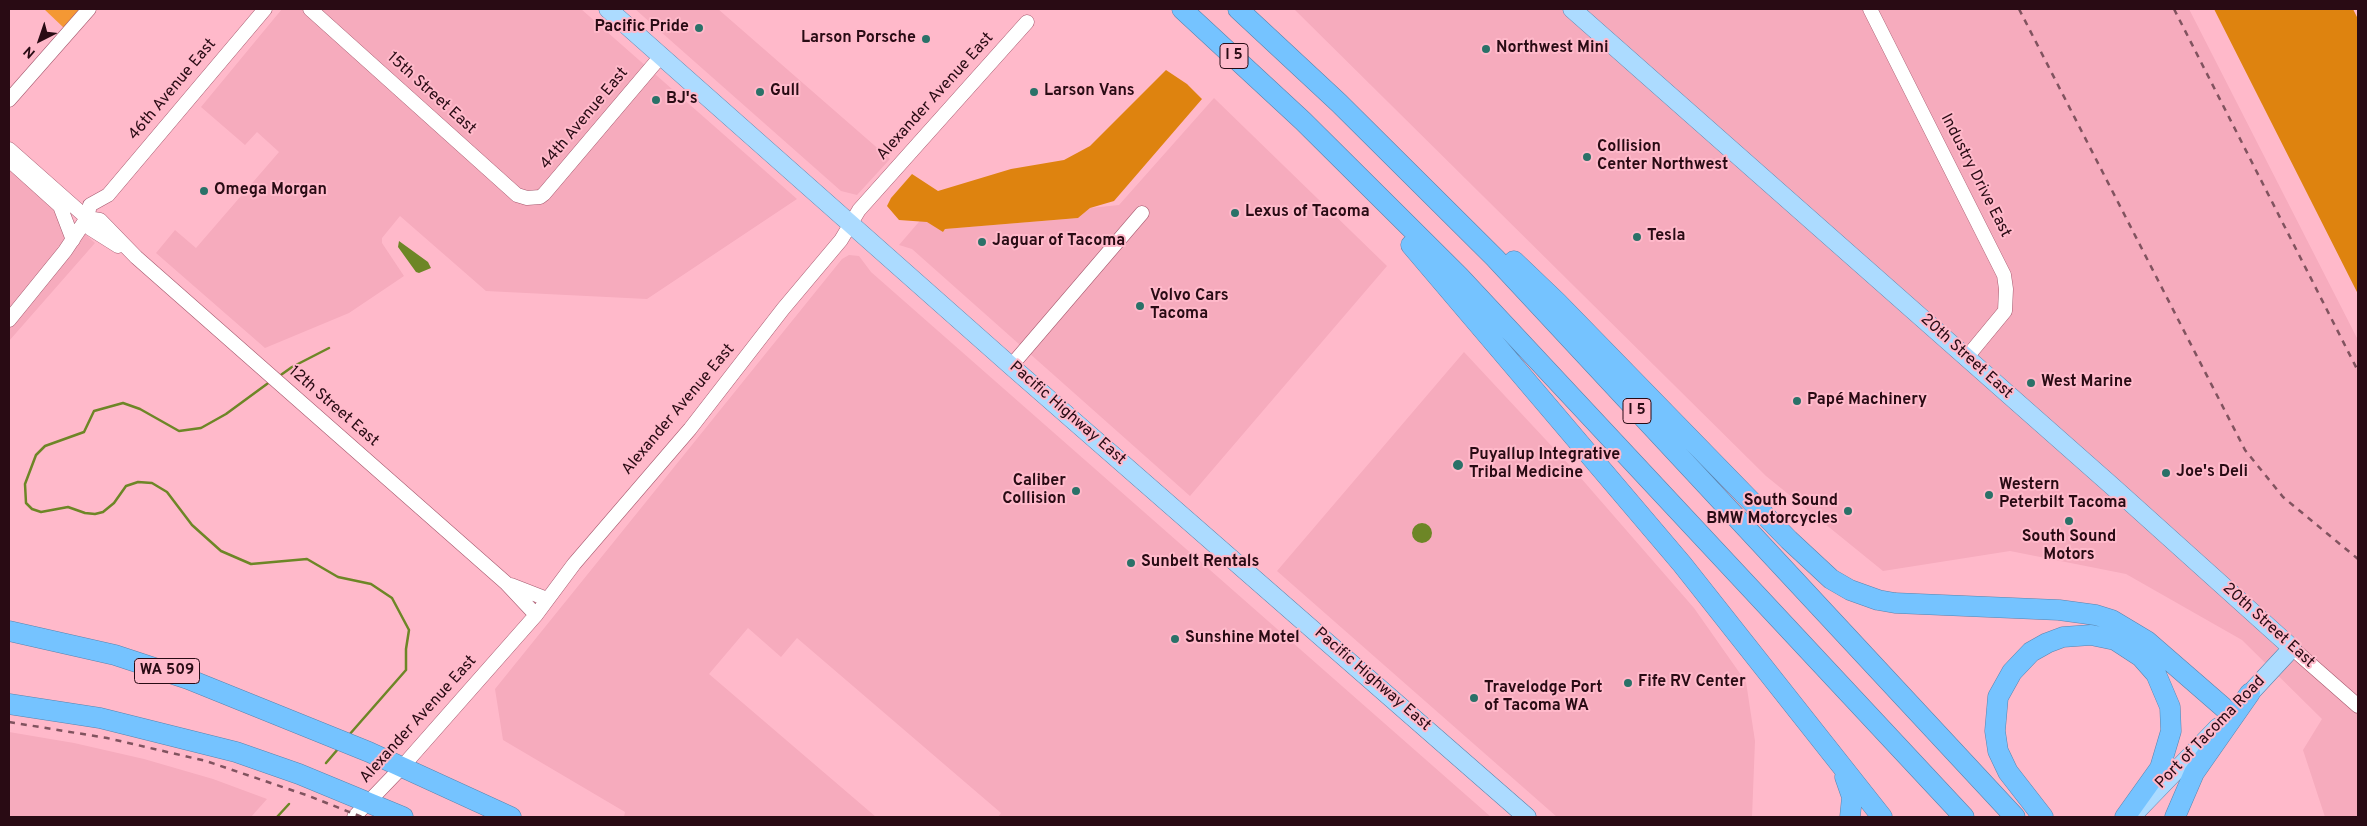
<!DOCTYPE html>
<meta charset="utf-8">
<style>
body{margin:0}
#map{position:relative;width:2367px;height:826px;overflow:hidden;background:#ffb9ca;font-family:Overpass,sans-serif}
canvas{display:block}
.frame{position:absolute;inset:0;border:10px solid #290b14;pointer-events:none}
.north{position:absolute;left:15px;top:15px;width:50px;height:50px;-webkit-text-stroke:4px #ffb9ca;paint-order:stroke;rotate:221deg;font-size:14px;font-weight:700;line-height:20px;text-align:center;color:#290b14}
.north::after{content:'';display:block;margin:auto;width:18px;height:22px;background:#290b14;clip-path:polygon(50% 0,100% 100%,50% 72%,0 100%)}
</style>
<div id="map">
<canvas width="2367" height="826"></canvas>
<div class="frame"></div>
<div class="north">N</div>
</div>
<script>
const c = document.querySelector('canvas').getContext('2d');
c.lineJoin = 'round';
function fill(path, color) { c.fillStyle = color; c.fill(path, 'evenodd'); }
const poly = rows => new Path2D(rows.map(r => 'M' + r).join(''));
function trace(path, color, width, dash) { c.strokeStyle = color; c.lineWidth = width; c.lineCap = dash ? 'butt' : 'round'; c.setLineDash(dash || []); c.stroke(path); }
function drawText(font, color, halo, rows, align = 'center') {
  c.font = font + ' Overpass,sans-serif'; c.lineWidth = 4; c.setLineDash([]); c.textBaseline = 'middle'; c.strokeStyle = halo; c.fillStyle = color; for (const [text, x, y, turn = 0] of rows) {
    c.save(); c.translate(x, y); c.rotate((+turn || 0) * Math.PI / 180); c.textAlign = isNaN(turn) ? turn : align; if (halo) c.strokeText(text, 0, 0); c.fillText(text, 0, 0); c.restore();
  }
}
fill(poly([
 [282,9,581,9,797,199,647,299,486,291,400,216,382,238,382,243,404,276,349,313,265,348,156,253,175,230,196,248,279,152,257,132,245,145,201,107],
 [635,9,718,9,890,159,857,195,841,191],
 [1294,9,2189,9,2358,340,2358,817,2325,817,2303,750,2322,719,2242,640,2126,574,2010,551,1883,571,1766,476],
 [1214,98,1387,266,1190,496,912,249,899,245,924,216,943,232,945,229,1078,218,1090,208,1119,205],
 [9,166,95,243,9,341],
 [849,255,859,256,871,272,1491,817,998,817,1001,813,797,638,781,657,748,628,709,674,876,817,624,817,625,812,503,740,495,689,842,259],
 [1464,352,1573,469,1694,608,1746,682,1755,741,1752,817,1557,817,1277,571],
 [9,732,74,743,144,759,213,779,267,799,251,817,9,817]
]), '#f6abbd');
fill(poly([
 [44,9,82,9,64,28]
]), '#f49834');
fill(poly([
 [2214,9,2353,9,2358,19,2358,294],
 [1166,70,1187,84,1202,99,1114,201,1090,208,1078,218,945,229,943,232,927,222,899,220,887,206,891,198,912,174,938,191,1011,169,1064,160,1090,146]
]), '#de830f');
fill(poly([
 [399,241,428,262,431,268,419,273,416,272,398,247],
 '1412 533a10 10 0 1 1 20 0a10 10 0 1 1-20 0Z'
]), '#6d8626');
trace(poly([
 [278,377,292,367,329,348],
 [271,381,226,414,201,428,179,431,140,409,123,403,94,411,84,432,45,446,36,455,25,484,26,503,32,509,41,512,68,507,85,513,95,514,103,512,114,503,126,486,138,482,152,483,167,492,192,525,221,551,251,564,307,559,338,577,371,584,392,598,409,630,406,649,406,670,349,735],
 [326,763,338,749],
 [277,817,289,804]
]), '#6d8626', 2.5);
const minor = poly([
 [310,9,517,195,527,198,540,197,544,194,661,56],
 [1870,9,2004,275,2006,289,2005,311,1967,357],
 [9,100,89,9],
 [9,149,87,218,91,229,118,246],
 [9,160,60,206,73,240],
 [87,218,100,220,136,257,506,583,536,615],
 [9,320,65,251,87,218,90,205,108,195,265,9],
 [1011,366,1142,213],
 [511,585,547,599],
 [2292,648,2358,706],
 [354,817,402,767,536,615,574,564,690,429,783,309,841,240,859,210,1027,22]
]);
const major = poly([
 [608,9,1011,366,1527,817],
 [1572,9,2112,486,2292,648,2241,703],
 [2137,811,2218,727]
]);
const highway = poly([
 [1182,9,1303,121,1459,276,1964,817],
 [1238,9,1339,103,1495,258,2015,817],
 [1411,245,1682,564,1882,817],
 [1514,261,1557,302,1789,540,1831,579,1850,590,1878,600,1895,603,2059,610,2096,615,2112,620,2147,641,2231,714],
 [9,631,115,655,188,679,369,752,511,817],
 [9,704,100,718,236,752,299,774,403,817],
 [1845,777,1852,797,1850,817],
 [2043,817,2008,772,1998,751,1995,731,1998,697,2012,672,2031,652,2047,643,2063,637,2091,635,2115,640,2141,657,2156,674,2170,707,2171,731,2160,768,2125,817],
 [2175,817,2194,773,2250,693]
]);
trace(minor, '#a6596e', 15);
trace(major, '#5a83ad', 19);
trace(highway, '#5a83ad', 21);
trace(minor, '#fff', 14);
trace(major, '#acdbff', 18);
trace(highway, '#75c3ff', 20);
trace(poly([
 [2019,9,2245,450,2283,497,2358,559],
 [2174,9,2358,371],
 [9,722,107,738,206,761,309,796,362,817]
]), '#81535f', 2.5, [6, 6]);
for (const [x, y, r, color] of [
 [699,28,5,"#2a7168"],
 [926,39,5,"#2a7168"],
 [1486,49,5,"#2a7168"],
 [760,92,5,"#2a7168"],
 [1034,92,5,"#2a7168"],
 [656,100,5,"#2a7168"],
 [1587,157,5,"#2a7168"],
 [204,191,5,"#2a7168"],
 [1235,213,5,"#2a7168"],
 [1637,237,5,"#2a7168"],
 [982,242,5,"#2a7168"],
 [1140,306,5,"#2a7168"],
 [2031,383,5,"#2a7168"],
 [1797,401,5,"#2a7168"],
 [1458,465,6,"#2a7168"],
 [2166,473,5,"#2a7168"],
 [1076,491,5,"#2a7168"],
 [1989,495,5,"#2a7168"],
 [1848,511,5,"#2a7168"],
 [2069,521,5,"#2a7168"],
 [1131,563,5,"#2a7168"],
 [1175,639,5,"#2a7168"],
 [1628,683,5,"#2a7168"],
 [1474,698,5,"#2a7168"]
]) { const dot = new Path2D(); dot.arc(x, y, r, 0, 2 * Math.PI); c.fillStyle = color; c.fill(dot); trace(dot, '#ffb9ca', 2); }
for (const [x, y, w] of [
 [1234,56,28],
 [1637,411,28],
 [167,671,65]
]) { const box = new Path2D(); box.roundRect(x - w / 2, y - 12.5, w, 25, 4); c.fillStyle = '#ffb9ca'; c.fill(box); trace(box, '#290b14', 1); }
drawText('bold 15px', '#290b14', null, [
 ["I 5",1234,56],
 ["I 5",1637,411],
 ["WA 509",167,671]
]);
drawText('bold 16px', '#290b14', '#ffb9ca', [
 ["Pacific Pride",689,28,"right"],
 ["Larson Porsche",916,39,"right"],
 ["Northwest Mini",1496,49],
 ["Gull",770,92],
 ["Larson Vans",1044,92],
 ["BJ's",666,100],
 ["Collision",1597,148],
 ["Center Northwest",1597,166],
 ["Omega Morgan",214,191],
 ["Lexus of Tacoma",1245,213],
 ["Tesla",1647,237],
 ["Jaguar of Tacoma",992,242],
 ["Volvo Cars",1150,297],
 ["Tacoma",1150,315],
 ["West Marine",2041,383],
 ["Papé Machinery",1807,401],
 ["Puyallup Integrative",1469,456],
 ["Tribal Medicine",1469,474],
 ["Joe's Deli",2176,473],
 ["Caliber",1066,482,"right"],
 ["Collision",1066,500,"right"],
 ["Western",1999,486],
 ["Peterbilt Tacoma",1999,504],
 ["South Sound",1838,502,"right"],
 ["BMW Motorcycles",1838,520,"right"],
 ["South Sound",2069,538,"center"],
 ["Motors",2069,556,"center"],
 ["Sunbelt Rentals",1141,563],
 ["Sunshine Motel",1185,639],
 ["Fife RV Center",1638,683],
 ["Travelodge Port",1484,689],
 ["of Tacoma WA",1484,707]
], 'left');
drawText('16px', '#290b14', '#ffb9ca', [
 ["46th Avenue East",173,90,-50],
 ["15th Street East",431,94,42],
 ["Alexander Avenue East",936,97,-48],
 ["44th Avenue East",585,119,-50],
 ["Industry Drive East",1975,176,63],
 ["20th Street East",1966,357,42],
 ["12th Street East",333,407,41],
 ["Alexander Avenue East",679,410,-50],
 ["Pacific Highway East",1067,414,41],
 ["20th Street East",2268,626,42],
 ["Pacific Highway East",1372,680,41],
 ["Alexander Avenue East",419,720,-48],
 ["Port of Tacoma Road",2211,733,-46]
]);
</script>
